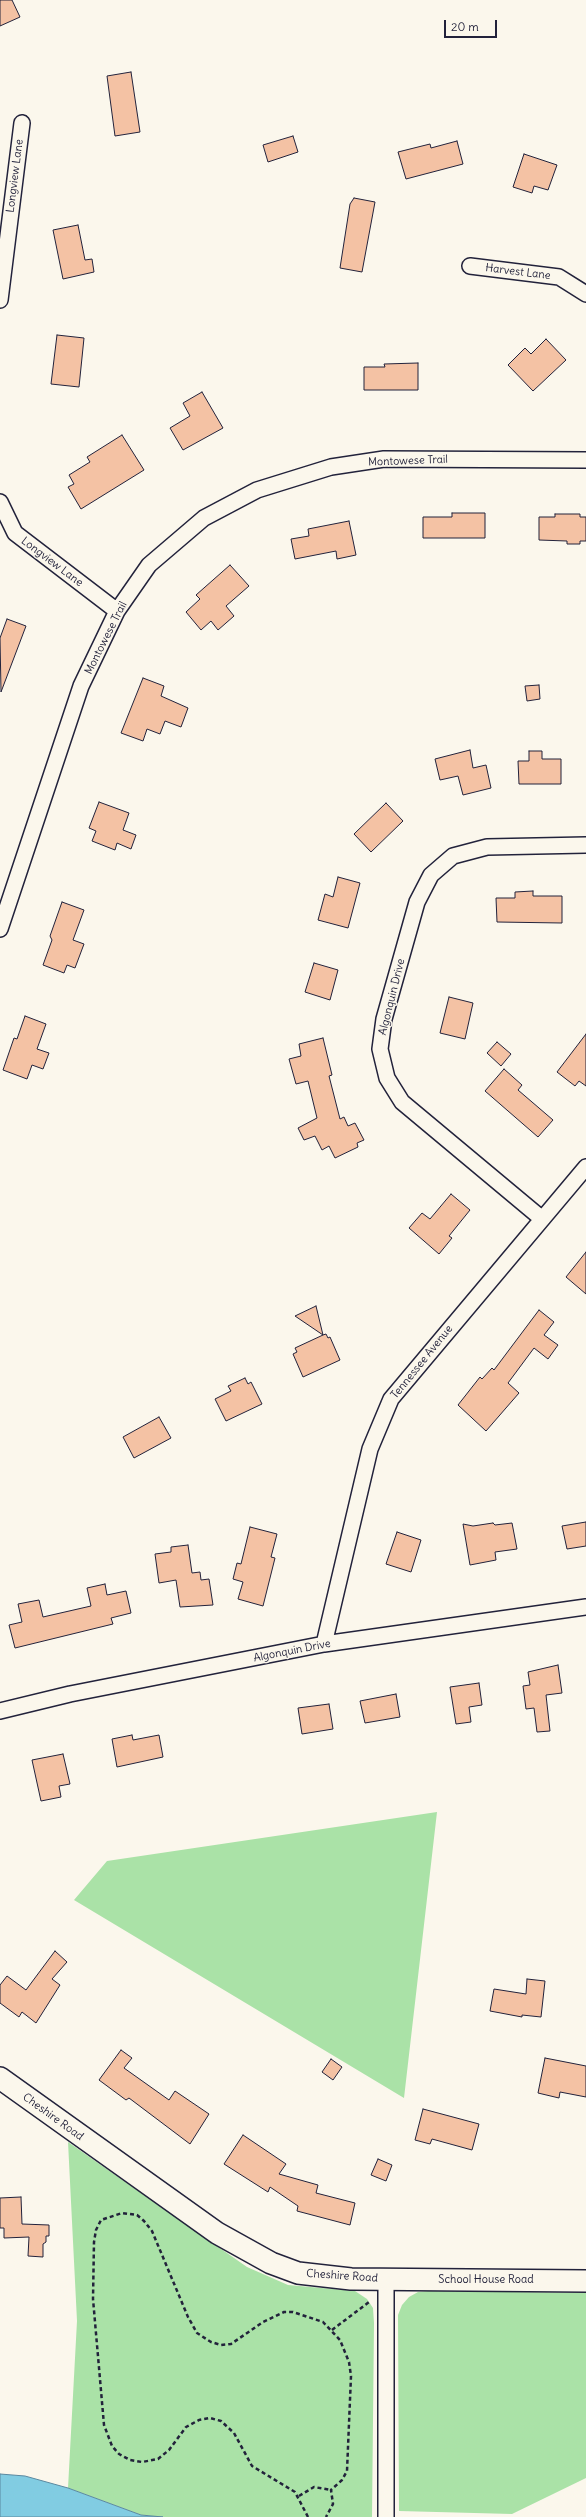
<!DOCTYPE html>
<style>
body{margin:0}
#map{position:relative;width:586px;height:2517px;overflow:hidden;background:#fbf7ec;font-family:Delius,sans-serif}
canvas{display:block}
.scale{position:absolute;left:444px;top:20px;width:53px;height:18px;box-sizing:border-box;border:2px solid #22223b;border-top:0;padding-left:5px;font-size:12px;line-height:14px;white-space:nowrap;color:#22223b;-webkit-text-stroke:3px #fbf7ec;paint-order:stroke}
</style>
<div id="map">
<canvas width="586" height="2517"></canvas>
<div class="scale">20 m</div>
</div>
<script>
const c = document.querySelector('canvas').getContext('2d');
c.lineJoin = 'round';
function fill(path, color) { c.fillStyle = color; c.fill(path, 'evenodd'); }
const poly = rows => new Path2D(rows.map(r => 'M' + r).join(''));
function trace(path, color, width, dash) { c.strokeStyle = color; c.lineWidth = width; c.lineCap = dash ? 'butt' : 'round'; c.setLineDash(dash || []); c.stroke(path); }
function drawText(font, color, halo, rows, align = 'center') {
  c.font = font + ' Delius,sans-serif'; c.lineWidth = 3; c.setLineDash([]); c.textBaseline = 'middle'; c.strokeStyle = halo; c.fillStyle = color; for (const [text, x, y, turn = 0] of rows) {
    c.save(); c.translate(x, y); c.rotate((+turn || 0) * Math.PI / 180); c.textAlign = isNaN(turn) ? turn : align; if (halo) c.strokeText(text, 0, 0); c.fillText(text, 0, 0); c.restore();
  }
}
fill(poly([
 [437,1812,404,2098,74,1900,107,1861],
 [68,2142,247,2267,288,2285,355,2291,367,2299,373,2308,374,2323,372,2517,163,2517,141,2515,68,2488,77,2321],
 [428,2291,586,2293,586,2478,512,2514,399,2511,398,2315,402,2305,409,2297,418,2292]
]), '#aae2a7');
const water = poly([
 [0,2474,25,2476,68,2488,141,2515,163,2517,0,2517,0,2474]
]);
fill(water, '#81cce2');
trace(water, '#5b889f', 1);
const building = poly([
 [0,0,12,0,20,17,0,26,0,0],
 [131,72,140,132,115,136,107,76,131,72],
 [293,136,298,152,268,162,263,145,293,136],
 [457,141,463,164,406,179,398,152,430,144,431,148,457,141],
 [524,154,557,165,548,190,534,186,532,193,513,187,524,154],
 [354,198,375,202,362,272,340,268,350,204,354,198],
 [78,225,85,260,92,259,94,272,63,279,53,230,78,225],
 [57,335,84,338,79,387,51,384,57,335],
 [546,339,566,360,533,391,508,365,525,348,531,354,546,339],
 [418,363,418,390,364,390,364,367,385,367,384,364,418,363],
 [202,392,223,428,183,450,170,428,190,416,183,403,202,392],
 [122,435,144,470,81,509,68,487,74,484,69,475,90,462,87,457,122,435],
 [452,513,485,513,485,538,423,538,423,517,452,517,452,513],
 [555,514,580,514,580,517,586,517,586,541,580,541,580,544,567,544,567,541,539,540,539,517,555,517,555,514],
 [349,521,356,555,337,559,336,551,295,559,291,539,309,536,308,529,349,521],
 [230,565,249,586,226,606,234,616,218,630,211,621,201,630,186,612,200,599,196,595,230,565],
 [7,619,26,626,1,692,0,638,7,619],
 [143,678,164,686,161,696,188,708,181,727,165,721,160,734,147,729,143,741,121,733,143,678],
 [539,685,540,699,527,701,525,686,539,685],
 [470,750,473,768,486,765,491,788,463,795,458,776,440,780,435,759,470,750],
 [529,751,542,751,542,759,561,759,561,784,519,784,518,761,529,761,529,751],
 [99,802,129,813,123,830,136,835,131,849,117,843,115,850,92,841,96,831,89,828,99,802],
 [386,803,403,821,371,852,354,834,386,803],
 [338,877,360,883,348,928,318,920,325,894,333,897,338,877],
 [533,891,533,896,562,896,562,923,497,922,496,898,515,898,515,892,533,891],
 [62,902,84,910,73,940,84,944,75,968,67,965,64,973,43,965,52,940,50,936,62,902],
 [314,963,338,970,330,1000,305,992,314,963],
 [449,997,473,1003,465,1039,440,1033,449,997],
 [25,1016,46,1024,37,1049,49,1053,43,1069,32,1065,27,1079,3,1070,14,1038,17,1039,25,1016],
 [586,1034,586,1086,579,1081,575,1086,557,1072,586,1034],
 [323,1038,332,1075,329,1076,340,1119,344,1117,348,1126,355,1123,364,1140,357,1143,358,1147,335,1158,329,1146,322,1150,315,1136,304,1140,298,1128,317,1118,308,1081,296,1084,289,1059,301,1056,299,1044,323,1038],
 [497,1042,511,1054,501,1066,487,1053,497,1042],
 [504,1069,522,1085,518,1090,553,1120,538,1137,485,1091,504,1069],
 [451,1194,470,1210,449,1236,452,1238,439,1254,409,1228,422,1213,430,1219,451,1194],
 [586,1252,586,1294,566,1277,586,1252],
 [316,1306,323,1335,326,1334,328,1338,330,1337,340,1360,303,1377,293,1354,297,1352,295,1348,323,1335,295,1316,316,1306],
 [539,1310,554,1322,544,1335,558,1345,548,1359,534,1348,508,1383,519,1393,486,1431,458,1405,480,1377,482,1379,492,1368,494,1370,539,1310],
 [245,1378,248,1384,251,1382,262,1404,226,1421,215,1399,231,1391,228,1386,245,1378],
 [159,1417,171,1438,134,1458,123,1437,159,1417],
 [586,1522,586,1546,567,1549,562,1526,586,1522],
 [493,1523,495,1525,512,1523,517,1549,495,1552,496,1560,470,1565,463,1524,473,1526,493,1523],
 [250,1527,277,1534,271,1557,275,1558,263,1606,238,1599,243,1582,233,1579,237,1563,241,1564,250,1527],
 [397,1532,421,1540,411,1572,386,1564,397,1532],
 [188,1545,192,1573,200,1572,201,1580,209,1579,213,1605,180,1607,176,1580,159,1583,155,1554,171,1552,171,1547,188,1545],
 [105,1584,107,1595,126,1591,131,1613,111,1618,113,1624,15,1648,9,1625,22,1622,18,1604,39,1600,43,1617,91,1606,87,1588,105,1584],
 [558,1665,562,1693,546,1695,550,1731,537,1732,534,1708,526,1709,523,1686,530,1685,528,1672,558,1665],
 [479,1683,482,1705,469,1707,471,1722,456,1724,450,1687,479,1683],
 [396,1694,400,1717,365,1723,360,1701,396,1694],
 [329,1704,333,1729,302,1734,298,1708,329,1704],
 [132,1735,133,1740,159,1735,163,1757,117,1767,112,1739,132,1735],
 [63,1754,70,1784,59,1786,61,1797,41,1801,32,1760,63,1754],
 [55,1951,67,1962,52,1979,60,1985,36,2023,22,2012,19,2017,0,2003,0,1985,7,1976,26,1990,55,1951],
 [527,1979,545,1981,541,2017,522,2015,522,2017,490,2011,494,1989,526,1994,527,1979],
 [121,2050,132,2058,124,2068,169,2100,175,2091,209,2114,190,2144,129,2098,126,2100,99,2080,121,2050],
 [545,2058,586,2066,586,2097,560,2092,559,2098,538,2093,545,2058],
 [331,2059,342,2067,333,2080,322,2072,331,2059],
 [423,2109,479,2124,472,2150,432,2139,430,2144,415,2140,423,2109],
 [243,2135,286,2164,279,2174,318,2185,316,2193,355,2203,350,2225,297,2211,298,2206,270,2187,268,2192,224,2164,243,2135],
 [378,2159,392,2165,386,2181,371,2175,378,2159],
 [21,2197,22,2224,49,2225,49,2236,46,2236,46,2242,43,2244,43,2257,28,2256,29,2237,4,2238,4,2228,0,2228,0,2198,21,2197]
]);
fill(building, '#f4c2a4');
trace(building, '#22223b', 1);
const street = poly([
 [470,266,559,277,586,294],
 [0,300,22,123],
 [0,502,15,533,117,611],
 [0,929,81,686,117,611,149,565,204,518,257,490,331,467,384,459,586,460],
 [541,1218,402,1102,387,1078,380,1049,384,1019,417,902,431,875,453,856,487,847,586,845],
 [324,1644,370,1449,391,1399,586,1167],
 [0,1711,70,1694,324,1644,586,1607],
 [386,2280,386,2517]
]);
const secondary = poly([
 [0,2078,217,2233,271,2263,298,2273,351,2279,586,2281]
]);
trace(street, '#22223b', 18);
trace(secondary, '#22223b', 24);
trace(poly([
 [332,2330,369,2302],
 [299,2496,314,2487,331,2490],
 [308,2517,295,2492,252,2466,234,2433,221,2421,210,2418,199,2420,186,2427,169,2450,158,2459,142,2462,130,2460,119,2454,112,2446,104,2425,93,2299,94,2242,96,2230,101,2220,122,2213,137,2215,144,2221,152,2231,188,2317,197,2333,211,2342,221,2345,231,2344,263,2322,284,2312,293,2312,323,2322,340,2340,349,2362,351,2376,347,2471,342,2480,331,2490,333,2504,326,2517]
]), '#22223b', 2.5, [4, 3]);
trace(street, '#fbf7ec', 15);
trace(secondary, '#fbf7ec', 21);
drawText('11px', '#22223b', '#fbf7ec', [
 ["Longview Lane",15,176,-83],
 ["Harvest Lane",518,272,7],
 ["Montowese Trail",408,461,-2],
 ["Longview Lane",52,562,37],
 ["Montowese Trail",106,638,-63],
 ["Algonquin Drive",392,997,-76],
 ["Tennessee Avenue",422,1362,-51],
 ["Algonquin Drive",292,1651,-11],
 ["Cheshire Road",53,2117,36],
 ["Cheshire Road",342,2276,4],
 ["School House Road",486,2280]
]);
</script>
